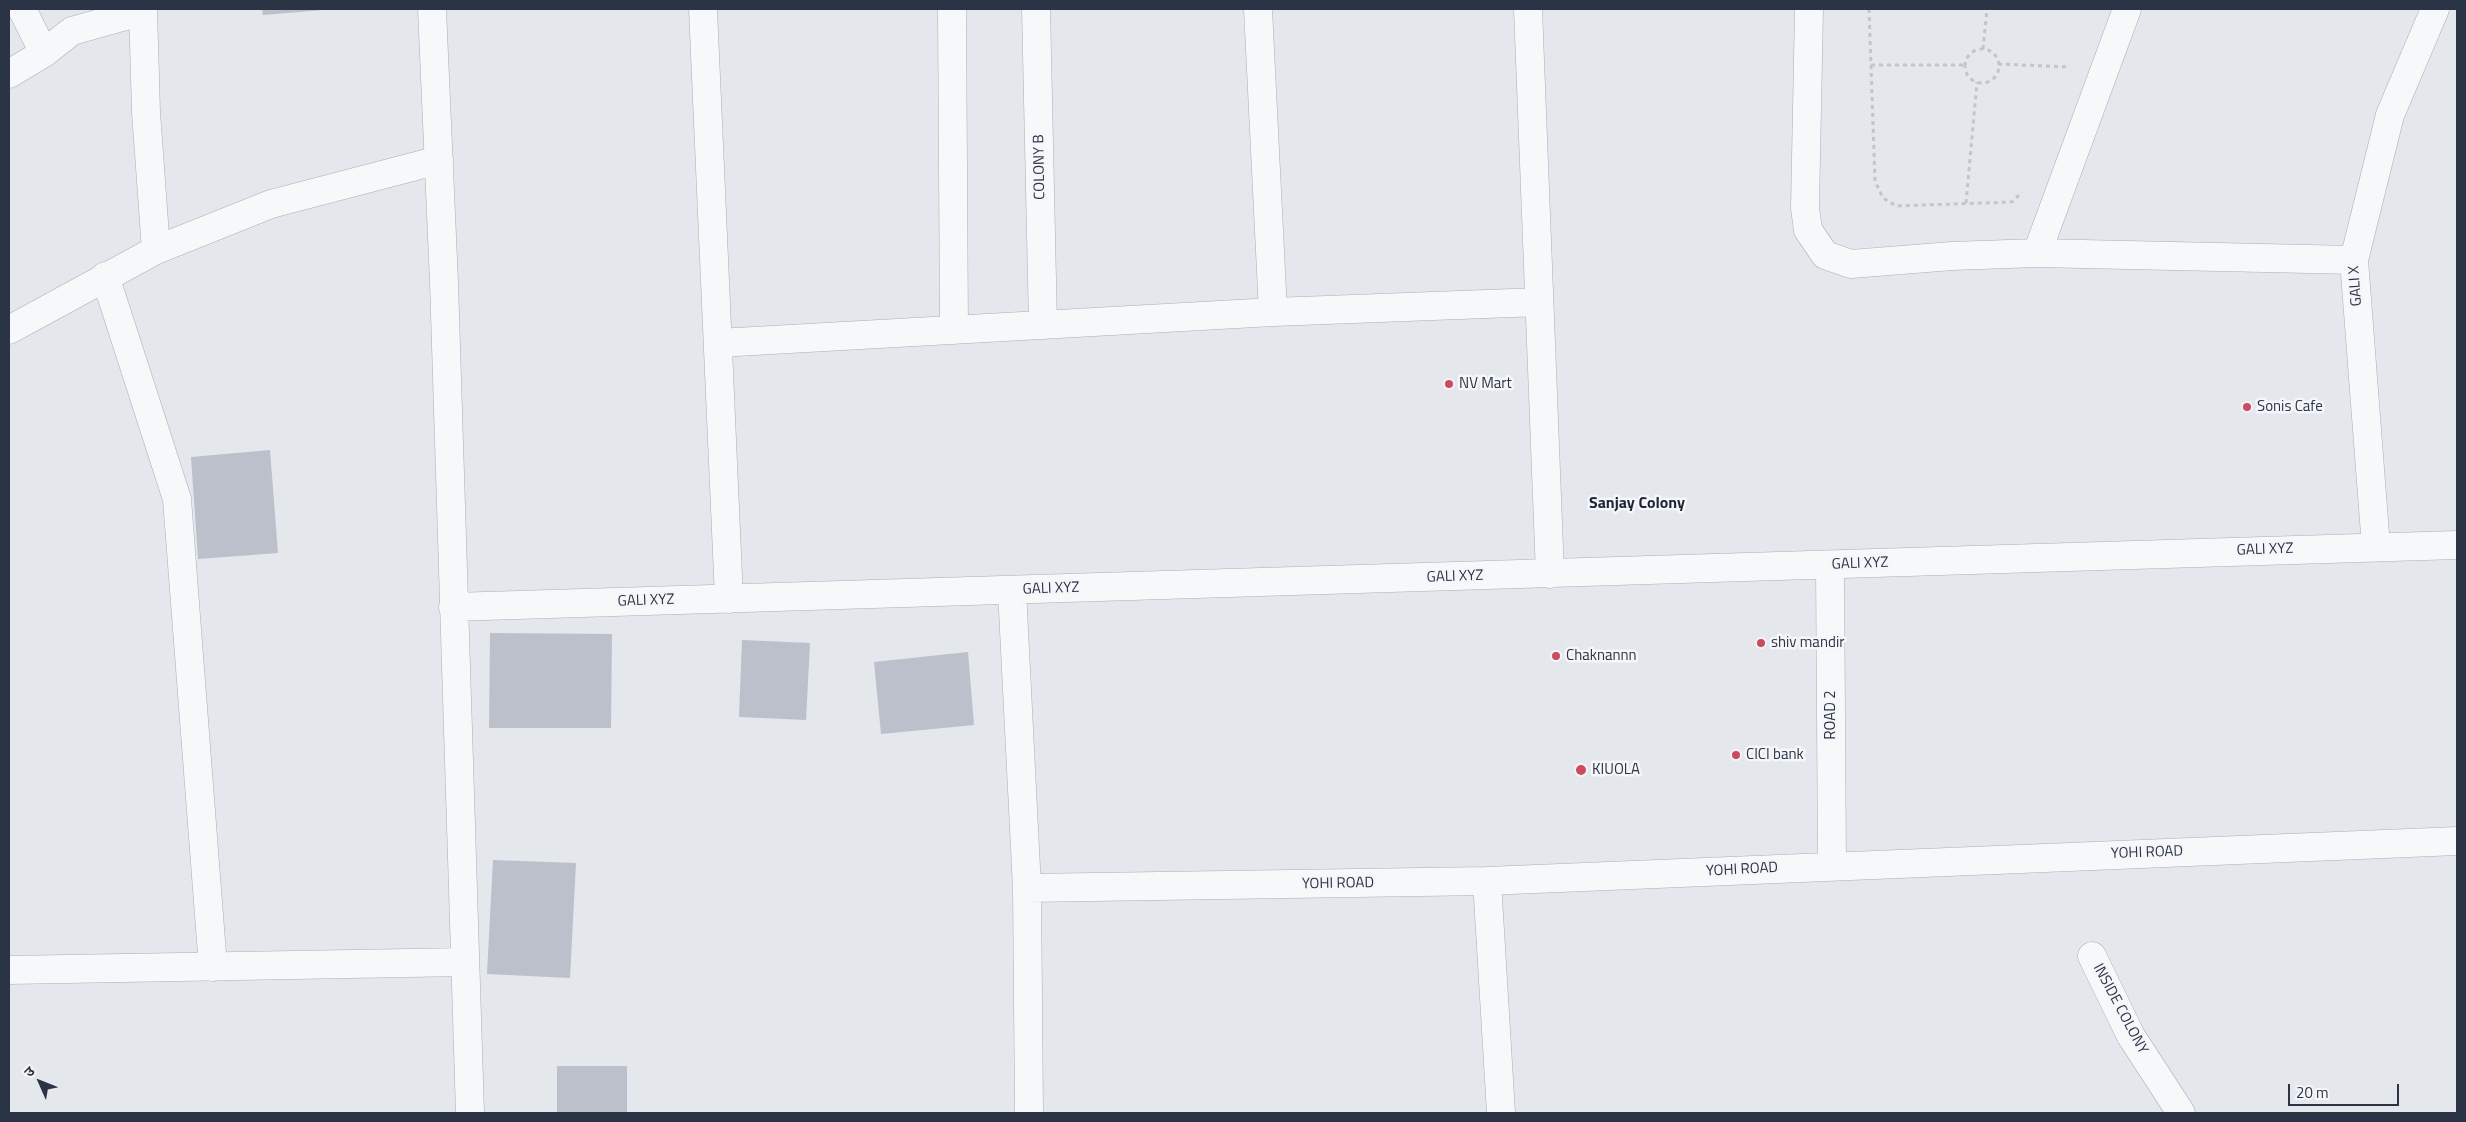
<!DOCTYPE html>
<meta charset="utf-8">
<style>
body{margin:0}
#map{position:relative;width:2466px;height:1122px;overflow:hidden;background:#e4e7ec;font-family:"Titillium Web","Noto Sans Devanagari",sans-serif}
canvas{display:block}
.frame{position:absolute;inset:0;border:10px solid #2b3445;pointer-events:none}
.north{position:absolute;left:15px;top:1057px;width:50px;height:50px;-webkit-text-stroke:4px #f4f6f9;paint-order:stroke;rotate:314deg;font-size:14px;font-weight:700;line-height:20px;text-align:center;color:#2b3445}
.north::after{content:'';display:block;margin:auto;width:18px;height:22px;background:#2b3445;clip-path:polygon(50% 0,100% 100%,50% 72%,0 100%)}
.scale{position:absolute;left:2288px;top:1084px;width:111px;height:22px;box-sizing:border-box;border:2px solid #2b3445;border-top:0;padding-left:6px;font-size:15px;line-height:18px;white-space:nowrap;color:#2b3445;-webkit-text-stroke:4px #f4f6f9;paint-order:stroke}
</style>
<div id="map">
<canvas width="2466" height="1122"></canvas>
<div class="frame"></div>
<div class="north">उ</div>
<div class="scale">20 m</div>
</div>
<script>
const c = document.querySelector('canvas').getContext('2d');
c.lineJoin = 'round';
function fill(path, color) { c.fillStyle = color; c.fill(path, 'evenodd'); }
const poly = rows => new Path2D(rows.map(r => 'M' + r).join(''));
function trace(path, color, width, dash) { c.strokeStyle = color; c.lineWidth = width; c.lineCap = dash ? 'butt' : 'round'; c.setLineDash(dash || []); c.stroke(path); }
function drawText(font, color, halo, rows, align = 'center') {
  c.font = font + ' "Titillium Web",sans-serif'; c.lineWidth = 5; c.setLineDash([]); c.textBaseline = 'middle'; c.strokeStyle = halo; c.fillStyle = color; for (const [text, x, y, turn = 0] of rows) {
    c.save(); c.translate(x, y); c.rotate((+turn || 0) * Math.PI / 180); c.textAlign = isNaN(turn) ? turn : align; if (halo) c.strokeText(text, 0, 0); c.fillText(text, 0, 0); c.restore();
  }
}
fill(poly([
 [262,9,323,9,323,10,263,15],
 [270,450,278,553,198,559,191,457],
 [490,633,612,634,611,728,489,728],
 [742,640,810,643,806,720,739,717],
 [968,652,974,725,881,734,874,662],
 [493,860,576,863,570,978,487,974],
 [557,1066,627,1066,627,1113,557,1113]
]), '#bbc0ca');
const minor = poly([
 [22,9,44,53],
 [143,9,146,112,156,250],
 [432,9,444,282,470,1113],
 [703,9,729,599],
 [952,9,954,330],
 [1036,9,1043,325],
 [1258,9,1273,312],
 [1528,9,1550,574],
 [1809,9,1805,208,1808,230,1825,255,1851,264,1952,256,2037,253,2354,260],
 [9,74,44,53,72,31,143,11],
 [2037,253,2127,9],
 [105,276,177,499,213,967],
 [9,330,156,250,271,204,439,160],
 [718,343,1273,312,1539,302],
 [2376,547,2354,260,2390,115,2435,9],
 [1830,565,1832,866],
 [1012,590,1027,888,1029,1113],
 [453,607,2457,545],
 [1487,881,1501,1113],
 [1027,888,1487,881,2457,841],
 [2092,956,2131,1036,2181,1113],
 [9,970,465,962]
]);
trace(minor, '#a9aeb7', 29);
trace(poly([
 [1869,9,1875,181,1883,198,1896,206,2012,202,2022,192],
 [1983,49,1987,9],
 '1965 66a17 17 0 1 1 34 0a17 17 0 1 1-34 0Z',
 [1998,64,2070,67],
 [1871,65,1965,65],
 [1966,203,1977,82]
]), '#c2c5cb', 3, [4, 4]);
trace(minor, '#f7f8fa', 28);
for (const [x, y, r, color] of [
 [1449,384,5,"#d1495b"],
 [2247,407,5,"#d1495b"],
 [1761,643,5,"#d1495b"],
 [1556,656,5,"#d1495b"],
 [1736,755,5,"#d1495b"],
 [1581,770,6,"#d1495b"]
]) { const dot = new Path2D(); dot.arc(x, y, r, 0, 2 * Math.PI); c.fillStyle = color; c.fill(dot); trace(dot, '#f4f6f9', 2); }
drawText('15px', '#2b3445', '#f4f6f9', [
 ["COLONY B",1040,167,-91],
 ["GALI X",2356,286,-94],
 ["GALI XYZ",2265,550,-2],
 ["GALI XYZ",1860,564,-2],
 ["GALI XYZ",1455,577,-2],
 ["GALI XYZ",1051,589,-2],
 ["GALI XYZ",646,601,-2],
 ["ROAD 2",1831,715,-90],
 ["YOHI ROAD",2147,853,-2],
 ["YOHI ROAD",1742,870,-3],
 ["YOHI ROAD",1338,884,-1],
 ["INSIDE COLONY",2120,1009,62]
]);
drawText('15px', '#2b3445', '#f4f6f9', [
 ["NV Mart",1459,384],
 ["Sonis Cafe",2257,407],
 ["shiv mandir",1771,643],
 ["Chaknannn",1566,656],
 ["CICI bank",1746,755],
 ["KIUOLA",1592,770]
], 'left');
drawText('bold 16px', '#1d2536', '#f4f6f9', [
 ["Sanjay Colony",1637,504]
]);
</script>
